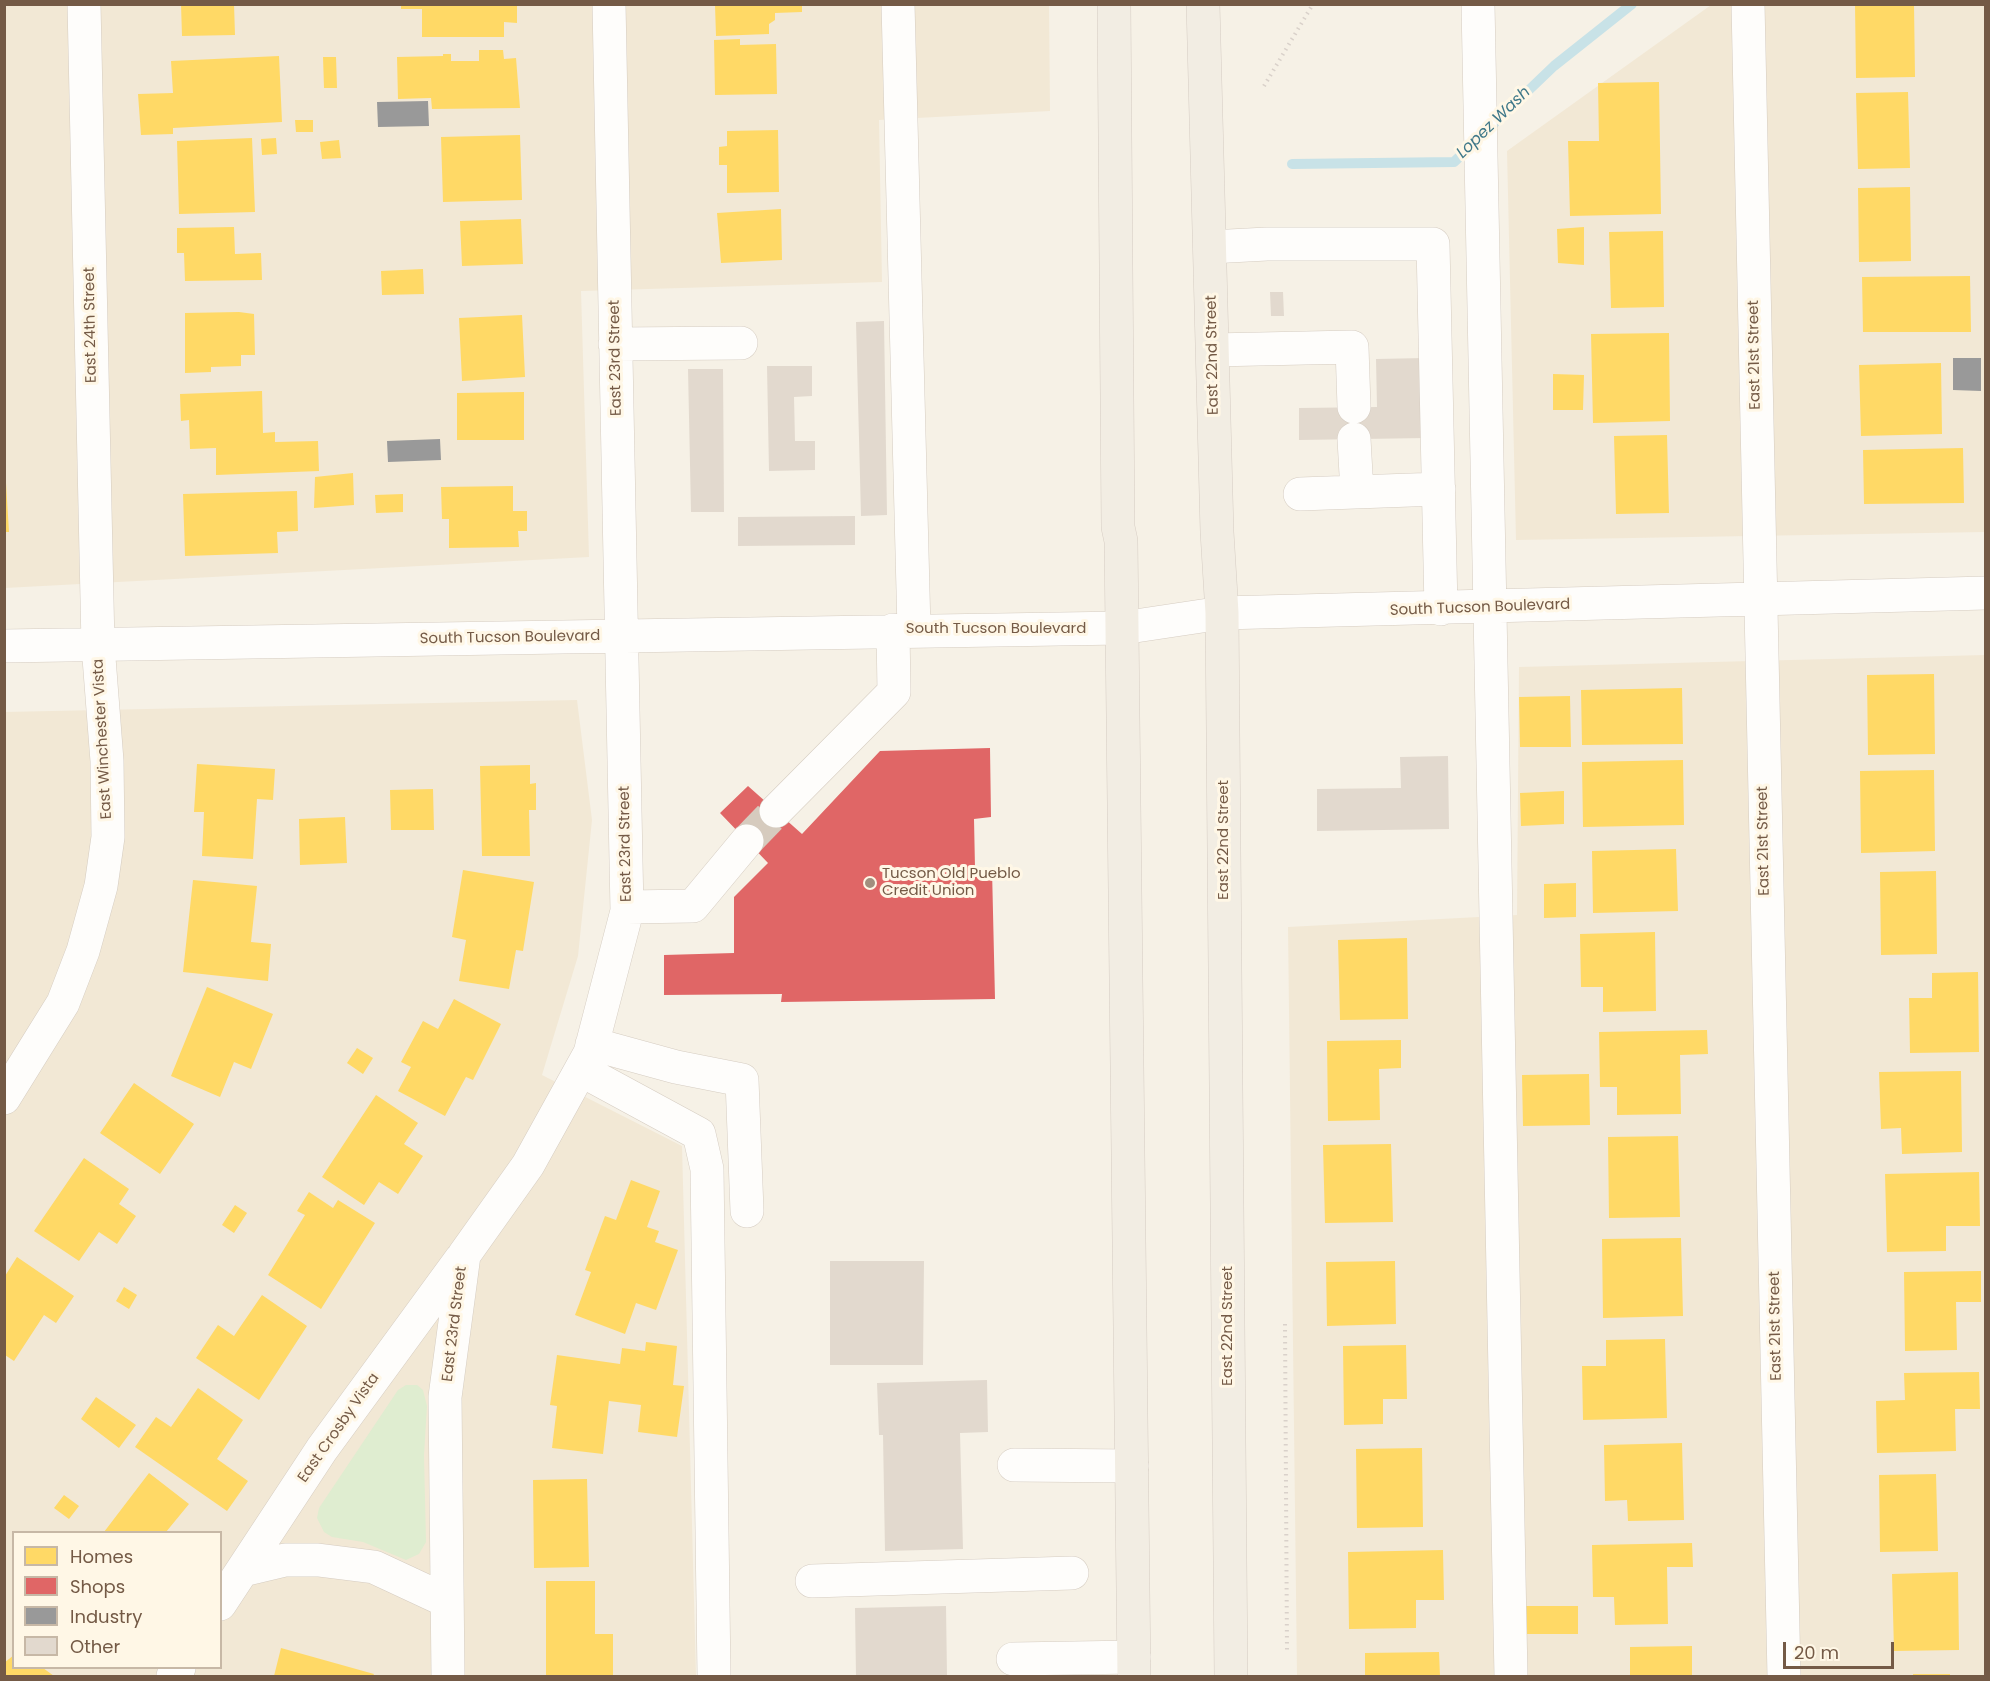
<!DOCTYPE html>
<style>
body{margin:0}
#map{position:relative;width:1990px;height:1681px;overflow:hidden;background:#f6f1e6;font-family:Poppins,sans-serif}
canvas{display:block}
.frame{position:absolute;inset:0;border:6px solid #745a46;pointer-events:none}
.legend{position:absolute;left:12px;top:1531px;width:210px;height:138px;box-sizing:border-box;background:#fff7e6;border:2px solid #c7b8a6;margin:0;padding:8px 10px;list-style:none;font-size:18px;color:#745a46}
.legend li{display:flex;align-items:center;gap:12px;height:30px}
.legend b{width:30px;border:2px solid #c7b8a6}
.scale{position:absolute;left:1783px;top:1642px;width:111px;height:27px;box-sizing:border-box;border:3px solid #745a46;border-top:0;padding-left:8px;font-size:18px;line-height:21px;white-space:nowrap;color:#745a46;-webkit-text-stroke:4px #fff7e6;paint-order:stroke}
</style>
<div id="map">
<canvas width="1990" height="1681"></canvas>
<div class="frame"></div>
<ul class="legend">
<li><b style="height:16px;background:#ffd966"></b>Homes</li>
<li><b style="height:16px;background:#e06666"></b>Shops</li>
<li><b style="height:16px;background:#999"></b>Industry</li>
<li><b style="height:16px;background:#e2d9ce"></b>Other</li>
</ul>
<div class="scale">20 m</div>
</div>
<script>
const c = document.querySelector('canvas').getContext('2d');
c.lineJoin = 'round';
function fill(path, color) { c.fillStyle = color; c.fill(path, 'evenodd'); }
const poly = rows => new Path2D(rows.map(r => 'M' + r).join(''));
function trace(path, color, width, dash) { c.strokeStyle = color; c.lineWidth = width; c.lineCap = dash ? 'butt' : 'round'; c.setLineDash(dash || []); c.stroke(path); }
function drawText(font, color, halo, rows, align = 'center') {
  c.font = font + ' Poppins,sans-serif'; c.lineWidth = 6; c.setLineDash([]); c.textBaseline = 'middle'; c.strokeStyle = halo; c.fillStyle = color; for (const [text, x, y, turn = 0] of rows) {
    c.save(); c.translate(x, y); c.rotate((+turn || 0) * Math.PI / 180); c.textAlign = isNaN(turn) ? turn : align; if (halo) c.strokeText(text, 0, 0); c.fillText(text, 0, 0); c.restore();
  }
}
fill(poly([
 [5,5,1049,5,1050,111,879,120,882,282,581,291,589,557,5,588],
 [1711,5,1985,5,1985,532,1516,540,1507,151],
 [1985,655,1985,1676,1297,1676,1288,927,1517,915,1519,667],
 [577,700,592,820,578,956,542,1075,682,1146,696,1676,5,1676,4,712],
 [14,1532,220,1532,220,1668,14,1668]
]), '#f2e8d5');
fill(poly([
 [406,1385,417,1385,423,1390,427,1406,424,1455,426,1542,419,1554,406,1560,363,1542,332,1537,324,1532,317,1518,319,1508,398,1390]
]), '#dfedd0');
fill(poly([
 [181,4,234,4,235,35,182,36],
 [401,4,517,4,517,23,504,22,504,37,422,37,422,9,401,9],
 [1855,4,1914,4,1915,77,1856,78],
 [715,5,802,5,802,12,775,13,775,20,769,24,769,34,716,36],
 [740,39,740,45,776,44,777,94,715,95,714,40],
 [479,50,503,50,504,59,516,58,520,108,432,109,431,98,398,99,397,57,443,56,443,54,451,54,451,61,479,61],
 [279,56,282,122,173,128,173,134,141,135,138,94,173,93,171,61],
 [323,57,336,57,337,88,324,88],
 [1659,82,1661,214,1570,216,1568,141,1599,141,1598,83],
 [1908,92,1910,168,1858,169,1856,93],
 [295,120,313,120,313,132,296,132],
 [778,130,779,192,727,193,727,165,719,165,719,147,727,146,727,131],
 [520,135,522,200,443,202,441,137],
 [252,138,255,212,179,214,177,141],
 [276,138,277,154,262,155,261,139],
 [339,140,341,158,322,159,320,142],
 [1910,187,1911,261,1859,262,1858,188],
 [781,209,782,260,721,263,717,213],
 [521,219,523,264,462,266,460,221],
 [234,227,235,254,261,253,262,280,185,281,184,253,177,253,177,228],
 [1584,227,1584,265,1558,263,1557,229],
 [1663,231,1664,307,1611,308,1609,232],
 [423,269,424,294,382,295,381,271],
 [1970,276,1971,332,1863,332,1862,277],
 [239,312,254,314,255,355,241,355,241,366,211,367,211,372,185,373,185,313],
 [522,315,525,377,462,381,459,318],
 [1669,333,1670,421,1593,423,1591,334],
 [1941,363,1942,434,1861,436,1859,365],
 [1553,374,1584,375,1583,410,1553,410],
 [262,391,263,433,275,432,275,442,318,441,319,471,216,475,216,448,190,449,189,420,181,421,180,394],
 [524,392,524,440,457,440,457,393],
 [1667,435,1669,513,1616,514,1614,436],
 [1963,448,1964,503,1864,504,1863,450],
 [353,473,354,505,314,508,315,477],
 [4,483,6,483,9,532,4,532],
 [513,486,513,511,527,511,527,531,518,531,519,547,449,548,449,519,442,519,441,487],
 [297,491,298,531,277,532,278,553,185,556,183,494],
 [403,494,403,512,376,513,375,495],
 [1934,674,1935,754,1868,755,1867,675],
 [1682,688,1683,744,1582,745,1581,690],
 [1570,696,1571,747,1520,747,1519,697],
 [1683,760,1684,825,1583,827,1582,762],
 [197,764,275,769,273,800,257,799,253,859,202,856,204,812,194,812],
 [530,765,530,784,536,783,536,810,529,810,530,856,482,856,480,766],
 [1934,770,1935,851,1861,853,1860,771],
 [433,789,434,830,391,830,390,790],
 [1564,791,1564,824,1521,826,1520,793],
 [345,817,347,863,300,865,299,819],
 [1676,849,1678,911,1593,913,1592,851],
 [463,870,534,882,523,951,516,950,509,989,459,981,466,940,452,937],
 [1936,871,1937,954,1881,955,1880,872],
 [193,880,257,886,251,942,271,944,268,981,183,972],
 [1576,883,1576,917,1544,918,1544,884],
 [1655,932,1656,1011,1603,1012,1603,987,1581,987,1580,934],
 [1407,938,1408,1019,1340,1020,1338,940],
 [1978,972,1979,1052,1910,1053,1909,998,1932,998,1932,973],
 [207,987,273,1014,251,1069,234,1062,220,1097,171,1076],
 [454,999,501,1024,473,1080,466,1077,445,1116,398,1091,411,1067,401,1062,423,1021,438,1029],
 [1707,1030,1708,1054,1680,1055,1681,1114,1617,1115,1617,1087,1600,1087,1599,1032],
 [1401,1040,1401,1068,1379,1069,1380,1120,1328,1121,1327,1041],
 [357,1048,373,1058,363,1074,347,1063],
 [1961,1071,1962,1152,1902,1154,1901,1128,1881,1129,1879,1072],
 [1589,1074,1590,1125,1523,1126,1522,1075],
 [134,1083,194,1124,160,1174,100,1133],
 [376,1095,418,1123,404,1144,423,1156,398,1194,379,1182,364,1205,322,1177],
 [1678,1136,1680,1217,1609,1218,1608,1137],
 [1391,1144,1393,1222,1325,1223,1323,1145],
 [84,1158,129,1189,119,1204,136,1216,117,1244,99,1232,79,1261,34,1231],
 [1979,1172,1980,1226,1946,1226,1946,1251,1887,1252,1885,1174],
 [631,1180,660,1191,647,1227,659,1231,655,1242,678,1250,656,1310,636,1303,625,1334,575,1315,591,1272,585,1270,605,1216,616,1220],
 [309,1192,333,1208,338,1200,375,1223,321,1309,268,1275,305,1215,297,1211],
 [235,1205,247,1213,234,1233,222,1225],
 [1681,1238,1683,1316,1603,1318,1602,1239],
 [17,1257,74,1296,56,1323,44,1315,14,1361,5,1355,5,1276],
 [1395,1261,1396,1324,1327,1326,1326,1262],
 [1981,1271,1981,1302,1956,1302,1957,1350,1905,1351,1904,1272],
 [124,1287,137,1295,129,1309,116,1301],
 [262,1295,307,1326,259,1400,196,1358,218,1325,234,1336],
 [1665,1339,1667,1418,1583,1420,1582,1366,1606,1366,1606,1340],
 [646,1342,677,1346,673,1385,684,1386,677,1437,638,1432,641,1405,609,1401,603,1454,552,1448,557,1406,550,1405,557,1355,620,1364,622,1348,645,1351],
 [1406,1345,1407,1399,1383,1399,1383,1424,1344,1425,1343,1346],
 [1979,1372,1980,1409,1955,1409,1956,1451,1877,1453,1876,1401,1905,1400,1904,1373],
 [198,1388,243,1420,217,1459,248,1481,227,1511,135,1447,156,1417,171,1427],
 [96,1397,136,1425,119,1448,81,1419],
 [1682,1443,1684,1520,1628,1521,1627,1500,1605,1501,1604,1445],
 [1422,1448,1423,1527,1357,1528,1356,1449],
 [149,1473,189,1504,166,1532,104,1532],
 [1936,1474,1938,1551,1880,1552,1879,1475],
 [587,1479,589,1567,534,1568,533,1480],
 [64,1495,79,1506,69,1519,54,1508],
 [1692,1543,1693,1567,1667,1567,1668,1624,1615,1625,1614,1597,1593,1597,1592,1545],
 [1443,1550,1444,1600,1416,1600,1416,1628,1349,1629,1348,1552],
 [1958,1572,1959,1650,1894,1651,1892,1574],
 [546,1581,595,1581,595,1634,613,1634,613,1676,546,1676],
 [1522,1606,1578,1606,1578,1634,1522,1634],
 [1692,1646,1692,1676,1630,1676,1630,1647],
 [281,1648,374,1674,373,1676,274,1676],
 [1439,1652,1440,1676,1365,1676,1365,1653],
 [14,1655,14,1668,43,1668,54,1676,4,1676,4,1663],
 [1913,1674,1950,1674,1950,1676,1913,1676]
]), '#ffd966');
fill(poly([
 [990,748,991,817,974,819,975,868,992,869,995,999,781,1002,782,994,664,995,664,955,734,953,734,897,768,863,720,813,748,786,802,834,880,751]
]), '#e06666');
fill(poly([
 [428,101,429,126,378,127,377,102],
 [1953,358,1981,358,1981,391,1953,390],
 [440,439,441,460,388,462,387,441]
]), '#999');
trace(poly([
 [1486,131,1554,66,1632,4],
 [1292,164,1454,162,1473,144]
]), '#c8e2e7', 10);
fill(poly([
 [1270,292,1283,292,1284,316,1271,316],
 [884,321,887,515,861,516,856,322],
 [1425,358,1426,438,1299,440,1299,408,1377,407,1376,359],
 [767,366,812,366,812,396,794,397,795,441,815,441,815,470,769,471],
 [688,369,723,369,724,512,691,512],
 [855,516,855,545,738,546,738,517],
 [1448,756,1449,829,1317,831,1317,789,1401,788,1400,757],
 [830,1261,924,1261,923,1365,830,1365],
 [987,1380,988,1432,960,1433,963,1549,885,1551,883,1435,879,1435,877,1383],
 [946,1606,947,1676,856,1676,855,1608]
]), '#e2d9ce');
trace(poly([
 [747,841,776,811]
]), '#d6cbbe', 33, [33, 16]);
const minor = poly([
 [898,4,914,630],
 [1478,4,1511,1676],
 [1748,4,1784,1676],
 [1210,247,1267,244,1433,244,1441,609],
 [615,344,741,343],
 [1213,350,1352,347,1354,407],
 [1354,439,1357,492],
 [1300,494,1439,489],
 [4,646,1122,628,1222,613,1986,593],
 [776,811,894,692,893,630],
 [627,907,693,906,747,841],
 [592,1044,676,1067,742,1080,747,1211],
 [581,1070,699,1134,707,1169,714,1676],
 [4,1098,63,1003,83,951,101,886,108,837,107,761,98,645,84,4],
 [1014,1465,1132,1466],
 [243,1570,285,1560,318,1560,374,1567,447,1601],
 [812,1581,1072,1573],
 [220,1604,322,1449,461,1259],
 [1013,1659,1134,1657],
 [173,1676,179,1668],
 [448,1676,445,1397,464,1255,528,1165,590,1053,627,911,609,4]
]);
const major = poly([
 [1114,4,1118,527,1121,541,1134,1676],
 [1203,4,1217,532,1222,613,1231,1676]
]);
trace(minor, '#d5ccc1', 34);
trace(major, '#d5ccc3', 34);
trace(poly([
 [1264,86,1313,4],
 [1285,1324,1287,1651]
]), '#d9d1ca', 4, [1.5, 4.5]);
trace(minor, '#fefdfb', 33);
trace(major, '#f2ede3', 33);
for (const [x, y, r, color] of [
 [870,883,6,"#a28f7e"]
]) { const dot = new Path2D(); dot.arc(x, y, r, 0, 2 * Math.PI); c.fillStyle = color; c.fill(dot); trace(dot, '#fff7e6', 2); }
drawText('15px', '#745a46', '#fff7e6', [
 ["East 24th Street",91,325,-91],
 ["East 22nd Street",1213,355,-91],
 ["East 21st Street",1755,355,-91],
 ["East 23rd Street",616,358,-91],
 ["South Tucson Boulevard",1480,608,-2],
 ["South Tucson Boulevard",996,629],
 ["South Tucson Boulevard",510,638,-1],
 ["East Winchester Vista",103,739,-93],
 ["East 22nd Street",1224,840,-90],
 ["East 21st Street",1764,841,-91],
 ["East 23rd Street",626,844,-91],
 ["East 23rd Street",455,1324,-83],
 ["East 22nd Street",1228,1326,-90],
 ["East 21st Street",1776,1326,-91],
 ["East Crosby Vista",339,1428,-55]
]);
drawText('15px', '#745a46', '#fff7e6', [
 ["Tucson Old Pueblo",882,874],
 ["Credit Union",882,891]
], 'left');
drawText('italic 16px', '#3f7889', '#fff7e6', [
 ["Lopez Wash",1494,123,-44]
]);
</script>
